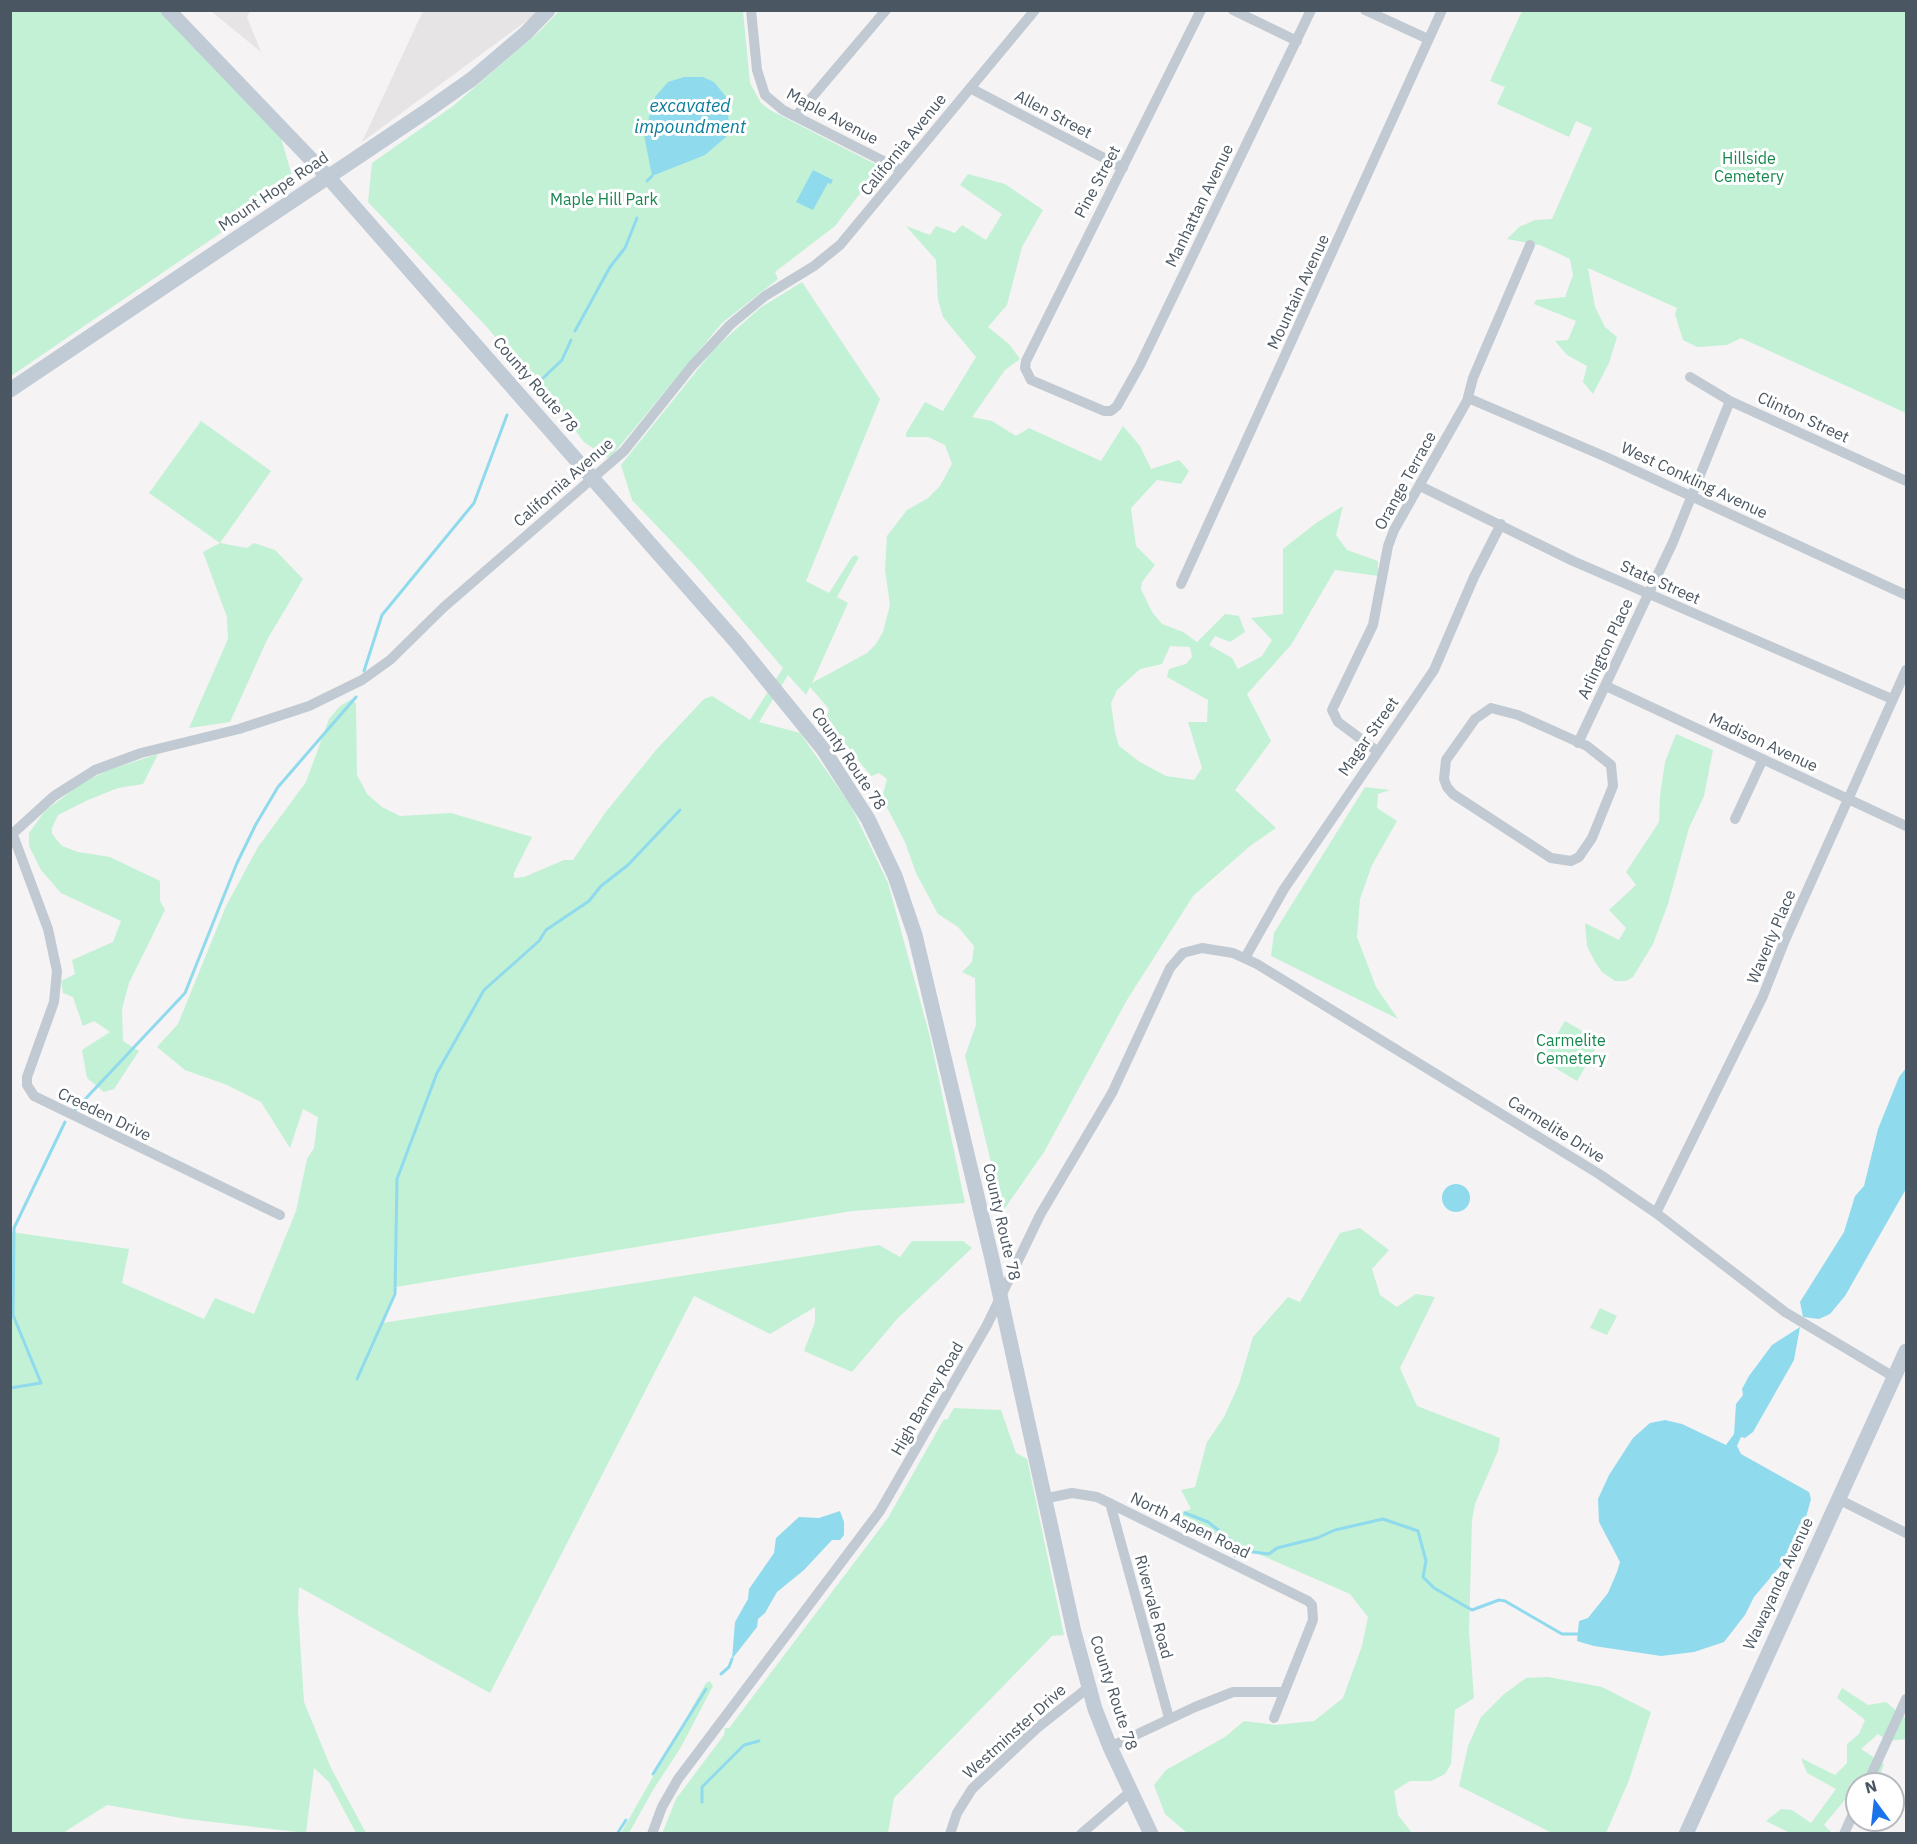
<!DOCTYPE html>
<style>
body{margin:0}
#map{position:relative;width:1917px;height:1844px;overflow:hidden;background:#f5f3f3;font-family:"IBM Plex Sans",sans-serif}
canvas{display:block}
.frame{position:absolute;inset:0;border:12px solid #4a5661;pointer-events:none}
.north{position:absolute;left:1845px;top:1772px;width:60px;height:60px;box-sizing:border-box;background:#fff;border:2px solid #b7bbc0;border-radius:50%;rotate:345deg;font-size:16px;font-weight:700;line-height:24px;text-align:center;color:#4a5661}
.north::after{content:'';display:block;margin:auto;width:21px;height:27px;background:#1a73e8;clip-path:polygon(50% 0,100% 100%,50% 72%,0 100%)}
</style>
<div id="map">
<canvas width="1917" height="1844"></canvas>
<div class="frame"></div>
<div class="north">N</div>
</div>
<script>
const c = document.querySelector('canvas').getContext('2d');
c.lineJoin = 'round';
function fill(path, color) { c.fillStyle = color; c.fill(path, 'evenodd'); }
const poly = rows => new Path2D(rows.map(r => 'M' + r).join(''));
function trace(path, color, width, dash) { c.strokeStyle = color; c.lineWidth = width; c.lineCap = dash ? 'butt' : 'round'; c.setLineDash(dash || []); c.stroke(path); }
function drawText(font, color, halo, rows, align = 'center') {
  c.font = font + ' "IBM Plex Sans",sans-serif'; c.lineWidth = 6; c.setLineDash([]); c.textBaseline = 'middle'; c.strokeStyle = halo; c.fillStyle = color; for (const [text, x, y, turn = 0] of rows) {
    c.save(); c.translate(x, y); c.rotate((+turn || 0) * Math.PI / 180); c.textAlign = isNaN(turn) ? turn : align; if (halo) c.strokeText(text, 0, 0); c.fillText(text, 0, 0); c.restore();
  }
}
fill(poly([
 [211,11,250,11,247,17,261,52],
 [423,11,540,11,362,142]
]), '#e6e4e5');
fill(poly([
 [11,11,169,11,280,134,294,183,11,376],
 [559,11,743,11,750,83,761,103,770,110,875,164,878,170,835,226,775,272,778,279,722,323,609,459,584,442,562,413,484,324,368,202,372,163,453,106,540,31],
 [1522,11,1906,11,1906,413,1741,338,1727,345,1697,347,1683,340,1675,314,1677,308,1588,268,1595,307,1605,327,1617,337,1609,363,1593,394,1583,382,1587,366,1567,355,1555,341,1568,340,1576,321,1534,304,1536,300,1565,297,1573,275,1570,259,1540,245,1507,239,1519,227,1535,220,1552,219,1592,128,1576,121,1569,137,1497,104,1505,87,1490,81],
 [968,174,1005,184,1043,210,1022,247,1007,305,988,327,1010,345,1020,359,1005,370,972,417,992,421,1016,436,1029,428,1101,461,1123,426,1140,446,1151,469,1179,460,1189,471,1181,484,1157,480,1131,508,1136,546,1155,565,1142,582,1141,589,1152,612,1162,624,1183,632,1197,642,1225,614,1239,616,1245,632,1230,642,1215,636,1209,645,1232,658,1238,669,1262,656,1272,640,1251,618,1283,614,1283,549,1316,523,1343,506,1336,535,1347,550,1378,561,1378,576,1335,570,1291,645,1247,694,1271,741,1235,790,1276,828,1250,846,1193,896,1127,1000,1044,1152,1003,1211,965,1056,976,1025,975,978,962,972,972,962,974,946,958,927,938,914,916,873,905,842,882,798,887,779,879,773,871,776,826,720,829,709,810,687,806,695,788,675,759,722,800,733,851,806,888,883,930,1037,965,1203,852,1211,396,1287,382,1323,879,1245,900,1257,912,1241,963,1241,972,1248,897,1319,852,1372,804,1351,815,1322,815,1307,770,1334,694,1296,490,1693,299,1587,298,1610,304,1702,331,1768,366,1833,356,1833,329,1782,314,1768,306,1833,187,1819,107,1805,63,1833,11,1834,11,1232,129,1249,122,1283,204,1319,215,1298,254,1314,296,1211,307,1159,314,1148,318,1117,303,1109,290,1148,261,1102,227,1085,185,1070,157,1047,178,1024,226,906,258,847,306,782,329,719,340,706,352,699,356,704,357,775,367,794,382,807,400,816,451,813,532,837,514,873,514,878,524,877,564,860,573,860,605,813,656,750,704,699,712,696,750,720,783,668,696,567,632,500,621,465,715,348,760,308,802,282,880,399,806,581,829,593,852,557,855,555,859,557,837,597,848,603,812,683,867,653,876,644,883,632,890,605,885,570,887,536,907,510,928,498,940,486,952,464,945,445,928,437,906,437,906,433,925,402,943,411,976,357,943,317,938,300,936,260,906,226,930,235,936,226,955,233,962,225,986,240,1002,214,960,185],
 [1170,646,1190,647,1192,657,1186,664,1169,669,1167,677,1208,700,1207,722,1188,722,1202,768,1194,780,1166,776,1140,762,1119,746,1115,732,1111,703,1117,690,1140,669,1162,664],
 [201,421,271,471,220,543,247,548,254,543,275,550,303,579,267,640,230,722,189,728,228,639,227,617,203,552,220,543,149,493],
 [1676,734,1713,750,1704,796,1689,828,1668,904,1653,944,1633,977,1626,981,1615,981,1602,972,1595,962,1587,946,1585,923,1619,940,1626,928,1609,910,1636,885,1626,872,1659,822,1660,796,1665,762],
 [158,754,143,784,118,788,88,800,58,815,52,828,52,834,62,846,78,852,110,857,160,881,160,901,165,910,129,983,122,1009,123,1041,139,1051,114,1089,104,1092,87,1078,82,1050,110,1032,94,1021,83,1026,73,997,63,993,61,981,75,974,72,960,113,942,121,921,61,893,41,870,29,846,29,833,45,811,82,783,106,771],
 [1365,787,1390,790,1378,794,1377,808,1397,821,1372,865,1360,899,1357,937,1376,987,1398,1019,1271,956,1274,933],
 [1565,1021,1600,1041,1577,1081,1542,1060],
 [1360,1228,1389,1250,1372,1269,1380,1295,1397,1307,1416,1294,1435,1297,1400,1368,1417,1406,1500,1438,1498,1451,1475,1504,1472,1520,1469,1631,1474,1698,1455,1710,1451,1764,1445,1774,1431,1781,1410,1781,1394,1791,1398,1815,1412,1833,1187,1833,1165,1814,1154,1785,1166,1770,1225,1737,1244,1721,1276,1725,1314,1721,1343,1698,1362,1646,1368,1617,1350,1594,1171,1516,1191,1509,1181,1490,1195,1487,1207,1442,1224,1417,1239,1384,1253,1337,1288,1297,1300,1302,1340,1233],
 [1600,1308,1617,1316,1607,1335,1590,1328],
 [954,1408,1001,1410,1016,1453,1027,1459,1064,1635,1052,1636,894,1798,888,1833,662,1834,676,1799,724,1735,725,1728,729,1728,888,1518,944,1419,947,1420],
 [1548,1677,1602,1687,1651,1712,1629,1780,1606,1833,1552,1833,1459,1786,1468,1746,1481,1717,1504,1694,1526,1678],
 [710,1681,713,1686,681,1747,653,1790,629,1833,621,1833,706,1683],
 [1842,1688,1868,1705,1886,1702,1906,1719,1906,1739,1889,1741,1878,1734,1861,1749,1884,1764,1877,1784,1857,1784,1857,1792,1853,1790,1824,1825,1832,1833,1790,1833,1766,1821,1781,1809,1792,1810,1811,1823,1836,1789,1807,1773,1801,1758,1835,1775,1847,1763,1847,1744,1859,1734,1865,1720,1837,1698]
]), '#c3f1d5');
fill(poly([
 [703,77,714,82,727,98,729,127,726,137,705,155,652,176,644,135,655,97,668,82,684,77],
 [813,170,833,180,831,184,828,183,813,210,796,202],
 [1906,1068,1906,1189,1845,1296,1830,1314,1819,1319,1803,1317,1800,1302,1844,1232,1855,1196,1864,1186,1878,1129,1899,1077],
 '1442 1198a14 14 0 1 1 28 0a14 14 0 1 1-28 0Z',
 [1800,1327,1794,1360,1753,1432,1745,1438,1741,1437,1737,1446,1741,1454,1809,1492,1811,1499,1805,1521,1787,1558,1754,1597,1745,1615,1724,1642,1694,1652,1661,1656,1594,1646,1577,1641,1579,1621,1588,1618,1608,1593,1617,1572,1620,1562,1599,1522,1598,1499,1609,1475,1633,1438,1650,1423,1665,1420,1682,1424,1726,1445,1734,1434,1736,1404,1743,1395,1742,1389,1749,1376,1772,1345],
 [840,1511,844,1522,844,1535,840,1540,832,1540,804,1570,777,1592,765,1613,758,1619,757,1627,732,1659,735,1622,748,1599,749,1589,774,1553,776,1538,799,1517,819,1518]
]), '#90daee');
trace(poly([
 [647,181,652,176],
 [575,331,610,267,625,248,637,218],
 [537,389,540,381,562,360,571,340],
 [364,671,382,615,474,503,507,415],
 [74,1111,185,993,237,863,256,824,278,787,356,697],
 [357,1379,395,1294,397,1179,437,1073,484,990,539,941,546,930,589,901,601,886,628,865,680,810],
 [10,1388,41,1383,13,1315,14,1228,65,1122],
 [1185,1513,1208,1522,1245,1551],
 [1235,1556,1245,1551,1269,1554,1277,1548,1317,1538,1335,1530,1383,1519,1418,1531,1426,1561,1423,1577,1434,1588,1472,1610,1499,1600,1505,1601,1562,1634,1578,1634],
 [721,1674,729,1667,732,1659],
 [653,1774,706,1689],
 [702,1802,702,1787,744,1745,759,1741],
 [617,1834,626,1820]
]), '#90daee', 3);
trace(poly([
 [751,10,757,70,765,95,783,110,901,170],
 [1201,10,1026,361,1025,368,1031,380,1104,411,1111,411,1117,406,1140,365,1311,10],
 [1233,10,1297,41],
 [1365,10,1428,39],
 [970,88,1123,168],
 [796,116,886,10],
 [1690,377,1730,401,1906,481],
 [1468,398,1606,457,1906,595],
 [1420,486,1573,561,1892,699],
 [1181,584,1442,10],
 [1606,686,1906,826],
 [1491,708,1518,715,1587,746,1611,765,1613,786,1592,838,1579,857,1571,861,1551,858,1453,794,1447,787,1444,779,1446,760,1475,719,1491,708],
 [1578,743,1673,542,1730,401],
 [1377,751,1338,722,1332,710,1373,625,1388,546,1394,530,1467,401,1473,378,1530,245],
 [1735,819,1763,759],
 [13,835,48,929,57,971,54,1002,27,1077,27,1085,34,1096,280,1215],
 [10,836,54,796,95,770,141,753,239,729,309,706,362,680,390,660,444,607,624,451,692,366,730,325,765,296,814,266,840,245,1035,10],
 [1245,958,1284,889,1434,670,1474,577,1501,524],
 [1656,1213,1763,996,1785,940,1906,670],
 [1043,1499,1072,1493,1097,1497,1308,1601,1312,1605,1313,1620,1274,1718],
 [1838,1499,1906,1533],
 [1110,1503,1169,1718],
 [1110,1747,1195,1707,1233,1692,1284,1692],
 [1867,1784,1906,1699],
 [652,1834,662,1807,678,1779,880,1511,987,1325,1040,1215,1112,1093,1170,968,1183,953,1202,948,1233,953,1257,964,1599,1174,1656,1213,1785,1312,1894,1377],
 [950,1834,957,1813,972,1789,1037,1728,1089,1687],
 [1081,1834,1130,1792],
 [1844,1834,1857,1805]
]), '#c1cad2', 10);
trace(poly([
 [168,10,328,177,737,643,823,749,868,819,895,876,915,935,992,1259,1074,1632,1095,1709,1110,1747,1151,1834],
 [10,390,428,110,472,79,526,33,548,10],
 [1686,1834,1906,1351]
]), '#c1cbd6', 15);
drawText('16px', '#4a5661', '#fff', [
 ["Allen Street",1053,115,28],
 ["Maple Avenue",832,117,28],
 ["California Avenue",904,145,-51],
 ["Pine Street",1098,182,-62],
 ["Mount Hope Road",274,192,-34],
 ["Manhattan Avenue",1200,206,-64],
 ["Mountain Avenue",1299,292,-65],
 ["County Route 78",535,385,49],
 ["Clinton Street",1803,418,25],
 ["Orange Terrace",1406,481,-61],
 ["West Conkling Avenue",1694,481,25],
 ["California Avenue",564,483,-41],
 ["State Street",1660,583,24],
 ["Arlington Place",1606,649,-65],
 ["Magar Street",1369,737,-55],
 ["Madison Avenue",1763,743,25],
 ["County Route 78",848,759,56],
 ["Waverly Place",1772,937,-67],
 ["Creeden Drive",104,1115,26],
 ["Carmelite Drive",1556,1130,32],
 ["County Route 78",1001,1222,77],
 ["High Barney Road",928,1399,-60],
 ["North Aspen Road",1190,1526,26],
 ["Wawayanda Avenue",1779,1584,-65],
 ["Rivervale Road",1153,1607,75],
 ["County Route 78",1113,1693,72],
 ["Westminster Drive",1015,1732,-42]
]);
drawText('16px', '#17864f', '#fff', [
 ["Hillside",1749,159],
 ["Cemetery",1749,177],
 ["Maple Hill Park",604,200],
 ["Carmelite",1571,1041],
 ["Cemetery",1571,1059]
]);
drawText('italic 18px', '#0c7c9b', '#fff', [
 ["excavated",690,107],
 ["impoundment",690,128]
]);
</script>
